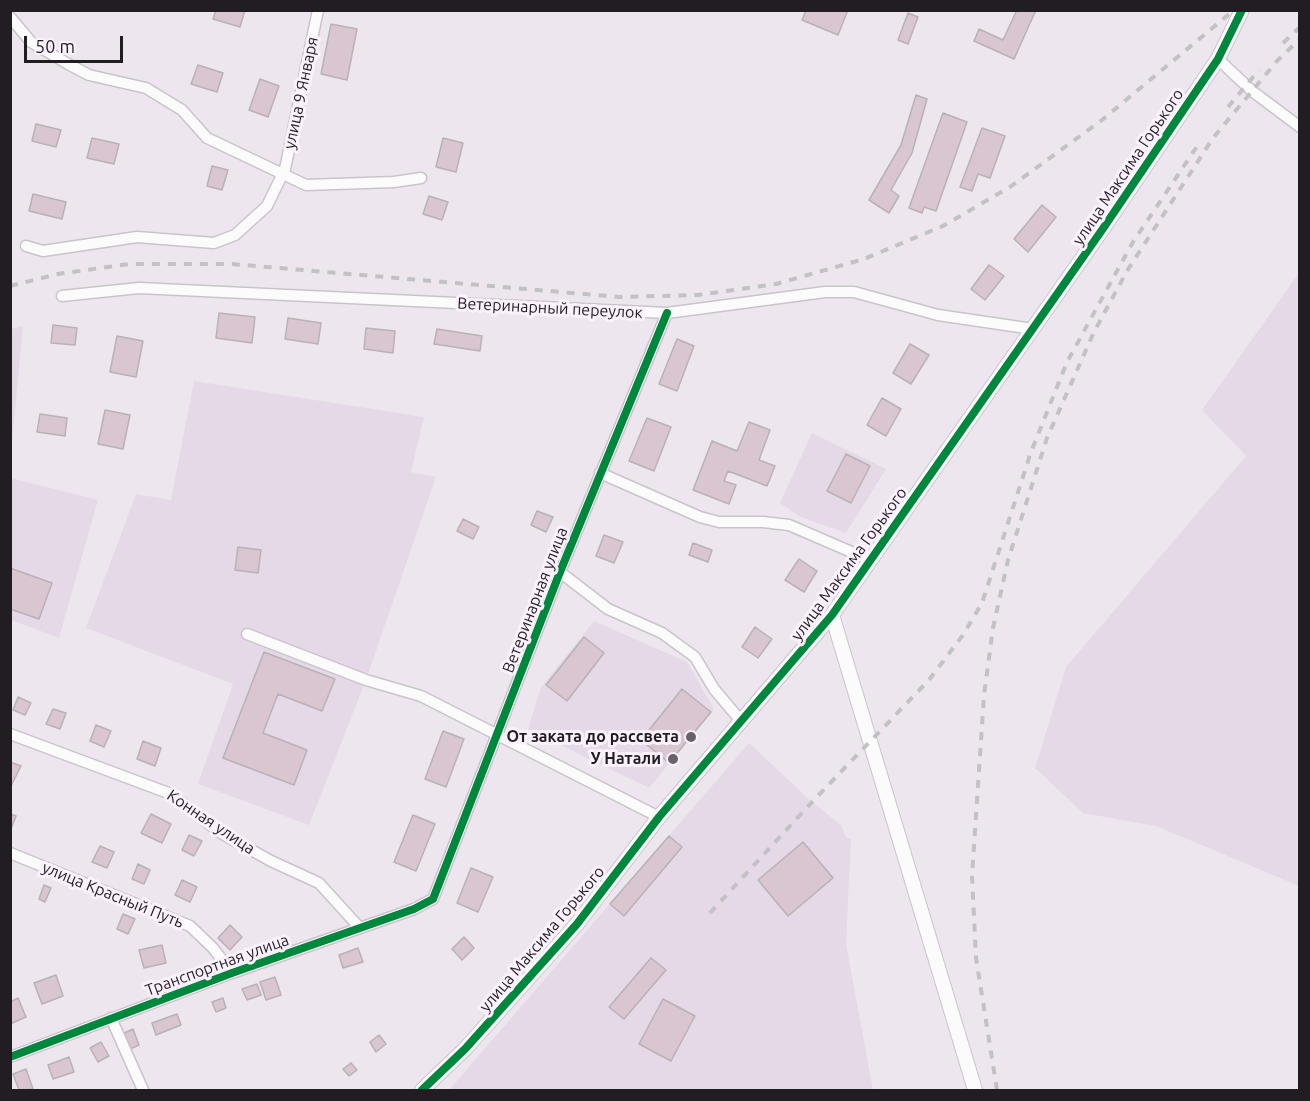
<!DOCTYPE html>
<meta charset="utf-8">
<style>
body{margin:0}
#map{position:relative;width:1310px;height:1101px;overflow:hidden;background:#ede6ee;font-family:Ubuntu,sans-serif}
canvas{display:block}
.frame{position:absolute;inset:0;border:12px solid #211d22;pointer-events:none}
.scale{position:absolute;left:24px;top:36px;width:99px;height:27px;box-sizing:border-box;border:3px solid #211d22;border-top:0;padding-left:8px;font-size:18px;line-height:21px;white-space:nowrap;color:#211d22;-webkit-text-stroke:4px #fbf1fd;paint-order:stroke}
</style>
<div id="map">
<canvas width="1310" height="1101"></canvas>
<div class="frame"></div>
<div class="scale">50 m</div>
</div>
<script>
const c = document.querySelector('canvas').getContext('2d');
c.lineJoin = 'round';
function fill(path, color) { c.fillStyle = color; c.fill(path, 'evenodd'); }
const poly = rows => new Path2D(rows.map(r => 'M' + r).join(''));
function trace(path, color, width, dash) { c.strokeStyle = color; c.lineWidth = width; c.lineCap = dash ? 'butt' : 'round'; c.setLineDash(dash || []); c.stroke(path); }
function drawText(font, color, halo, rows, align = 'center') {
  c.font = font + ' Ubuntu,sans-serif'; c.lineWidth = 6; c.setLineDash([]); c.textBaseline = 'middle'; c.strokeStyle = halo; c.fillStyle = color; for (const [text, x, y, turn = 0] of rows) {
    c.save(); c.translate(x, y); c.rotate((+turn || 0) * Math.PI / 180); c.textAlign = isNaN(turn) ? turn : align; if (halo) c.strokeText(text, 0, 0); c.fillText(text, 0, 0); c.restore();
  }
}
fill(poly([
 [1299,273,1299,886,1156,826,1083,813,1035,768,1066,667,1246,456,1202,410],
 [23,326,11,452,11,329],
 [194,381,424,417,411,472,436,477,366,680,309,825,198,784,233,684,86,628,136,494,171,500],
 [812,433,886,469,846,533,801,517,780,503],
 [10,478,98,500,59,638,11,620],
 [594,621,687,662,714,709,649,788,528,729,541,687],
 [749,743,812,802,841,825,846,837,851,839,846,944,873,1090,449,1090]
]), '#e5d9e8');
const building = poly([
 [216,10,245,10,240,27,213,19,216,10],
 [806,10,848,10,838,35,802,20,806,10],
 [1017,10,1036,10,1014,59,974,41,979,29,1003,40,1017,10],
 [908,13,918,17,908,44,898,40,908,13],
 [331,24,357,29,347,80,321,74,331,24],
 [198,65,223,73,217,92,191,84,198,65],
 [260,79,279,86,268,117,249,110,260,79],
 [916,95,927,99,912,153,891,190,899,196,889,213,869,200,901,145,916,95],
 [943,113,967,122,936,211,924,207,922,213,909,208,943,113],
 [36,124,61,130,56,147,32,141,36,124],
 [982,128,1005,136,990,178,978,174,972,191,960,187,982,128],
 [92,138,119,144,114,164,87,158,92,138],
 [443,138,463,143,456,172,436,167,443,138],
 [212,166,228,170,222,190,207,186,212,166],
 [33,194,66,202,62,219,29,211,33,194],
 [429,196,448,202,442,220,423,214,429,196],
 [1042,205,1056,217,1028,252,1014,239,1042,205],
 [989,265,1004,276,985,300,971,289,989,265],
 [219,313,255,317,252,343,216,338,219,313],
 [288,318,321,323,318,344,285,339,288,318],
 [53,325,77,328,75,345,51,343,53,325],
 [366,328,395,331,393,353,364,349,366,328],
 [437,329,482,336,480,351,434,344,437,329],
 [117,336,143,341,136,377,110,372,117,336],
 [677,339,694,346,677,391,659,384,677,339],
 [910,344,929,355,911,384,893,373,910,344],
 [882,398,901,409,886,436,867,425,882,398],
 [105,410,130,415,123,449,98,444,105,410],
 [40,414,67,418,65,436,37,432,40,414],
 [647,418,671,427,654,471,629,461,647,418],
 [749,422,770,430,759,460,775,466,767,486,728,471,724,481,736,485,729,504,693,490,712,441,737,451,749,422],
 [846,454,870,466,851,503,827,491,846,454],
 [537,511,553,517,546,532,531,525,537,511],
 [463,519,479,527,473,539,457,531,463,519],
 [604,535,623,542,614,563,596,556,604,535],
 [693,543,712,550,708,562,689,555,693,543],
 [238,547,261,550,258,573,235,570,238,547],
 [799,559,817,571,804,592,785,580,799,559],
 [10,568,52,583,39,619,10,609,10,568],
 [755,627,772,639,758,658,742,647,755,627],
 [584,637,604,653,567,701,546,685,584,637],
 [264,652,335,679,322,711,278,694,263,733,307,750,294,785,223,758,264,652],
 [682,689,711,712,669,763,641,740,682,689],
 [18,697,31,703,25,715,13,710,18,697],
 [53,709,66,713,60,729,46,724,53,709],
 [96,725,111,731,104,747,90,741,96,725],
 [443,731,464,739,446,787,425,779,443,731],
 [143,741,161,748,155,766,137,759,143,741],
 [10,762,21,766,10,788,10,762],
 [10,814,16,816,11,829,10,829,10,814],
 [151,814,171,824,162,843,141,833,151,814],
 [413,815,435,824,416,871,394,862,413,815],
 [189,835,202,841,194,856,182,850,189,835],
 [669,836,682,847,624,916,610,904,669,836],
 [803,842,833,878,788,916,758,880,803,842],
 [100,846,114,852,107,868,92,862,100,846],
 [138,864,150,870,144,884,132,879,138,864],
 [471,868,493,877,478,912,457,903,471,868],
 [182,880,197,887,190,902,175,895,182,880],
 [44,885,51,888,45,902,39,899,44,885],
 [123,914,135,919,128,934,117,929,123,914],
 [230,925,242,937,230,950,218,938,230,925],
 [464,937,474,948,462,960,452,949,464,937],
 [162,945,166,963,144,968,139,950,162,945],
 [358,948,363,962,343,968,339,955,358,948],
 [651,958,666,970,624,1019,609,1007,651,958],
 [56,975,63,996,42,1004,34,983,56,975],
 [275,977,281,995,266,1000,260,982,275,977],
 [257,984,261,995,247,1000,242,989,257,984],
 [18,998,26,1017,10,1024,10,1002,18,998],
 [223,998,226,1008,216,1012,212,1002,223,998],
 [663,999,695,1016,671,1061,639,1044,663,999],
 [177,1014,181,1025,156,1035,152,1023,177,1014],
 [133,1029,139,1045,128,1050,122,1034,133,1029],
 [379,1035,386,1044,376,1052,370,1042,379,1035],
 [101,1042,109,1056,98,1062,90,1048,101,1042],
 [69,1057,74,1072,53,1079,48,1065,69,1057],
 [351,1063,357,1070,349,1076,343,1069,351,1063],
 [26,1069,33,1089,19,1090,13,1074,26,1069]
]);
fill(building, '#d9c6d0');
trace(building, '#b8b2b7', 1.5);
const minor = poly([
 [10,17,31,42,68,64,89,75,146,88,182,110,207,138,306,185,394,182,421,178],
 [1218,59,1252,91,1300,127],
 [26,246,43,251,137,237,214,243,235,235,267,206,285,169,318,10],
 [62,296,139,288,667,313,825,292,854,292,938,315,1033,329],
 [600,473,700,517,719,522,763,522,789,525,870,560],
 [560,572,608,609,662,633,695,657,714,689,741,721],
 [247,634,366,680,421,696,659,817],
 [10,734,171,794,219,832,271,861,319,883,359,927],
 [10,853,190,926,213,948,232,973],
 [111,1018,143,1090],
 [10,1057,232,973,414,909,433,899,560,572,667,313]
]);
const tertiary = poly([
 [832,615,975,1090],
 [422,1090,465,1049,577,924,659,817,832,615,1102,230,1218,59,1242,10]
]);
trace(minor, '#c9c4ca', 13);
trace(tertiary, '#c9c4ca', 16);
trace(minor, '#fcfbfc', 10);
trace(tertiary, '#fcfbfc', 14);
trace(poly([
 [1283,43,1300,27],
 [1228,107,1259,70],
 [10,286,58,274,129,264,232,264,620,297,698,295,776,284,864,259,943,226,1010,187,1102,120,1234,10],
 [710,913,812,802,929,680,963,635,982,603,1031,452,1067,362,1133,242,1200,142],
 [997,1090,976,958,972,876,984,695,993,628,1008,560,1047,438,1094,332,1127,271,1213,138,1277,61,1300,39]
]), '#c2c1c3', 4, [8, 8]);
trace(poly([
 [10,1057,232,973,414,909,433,899,560,572,667,313],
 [422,1090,465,1049,577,924,659,817,832,615,1102,230,1218,59,1242,10]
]), '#00873e', 8);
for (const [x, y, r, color] of [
 [691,737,6,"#686369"],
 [673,759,6,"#686369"]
]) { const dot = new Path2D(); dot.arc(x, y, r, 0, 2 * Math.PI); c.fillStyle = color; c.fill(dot); trace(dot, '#fbf1fd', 2); }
drawText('16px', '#211d22', '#fbf1fd', [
 ["улица 9 Января",301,93,-78],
 ["улица Максима Горького",1128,167,-56],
 ["Ветеринарный переулок",550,308,3],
 ["улица Максима Горького",849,564,-54],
 ["Ветеринарная улица",535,600,-69],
 ["Конная улица",211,822,34],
 ["улица Красный Путь",113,895,22],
 ["улица Максима Горького",542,939,-50],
 ["Транспортная улица",217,965,-20]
]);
drawText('bold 16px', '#211d22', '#fbf1fd', [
 ["От заката до рассвета",679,737],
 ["У Натали",661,759]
], 'right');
</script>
